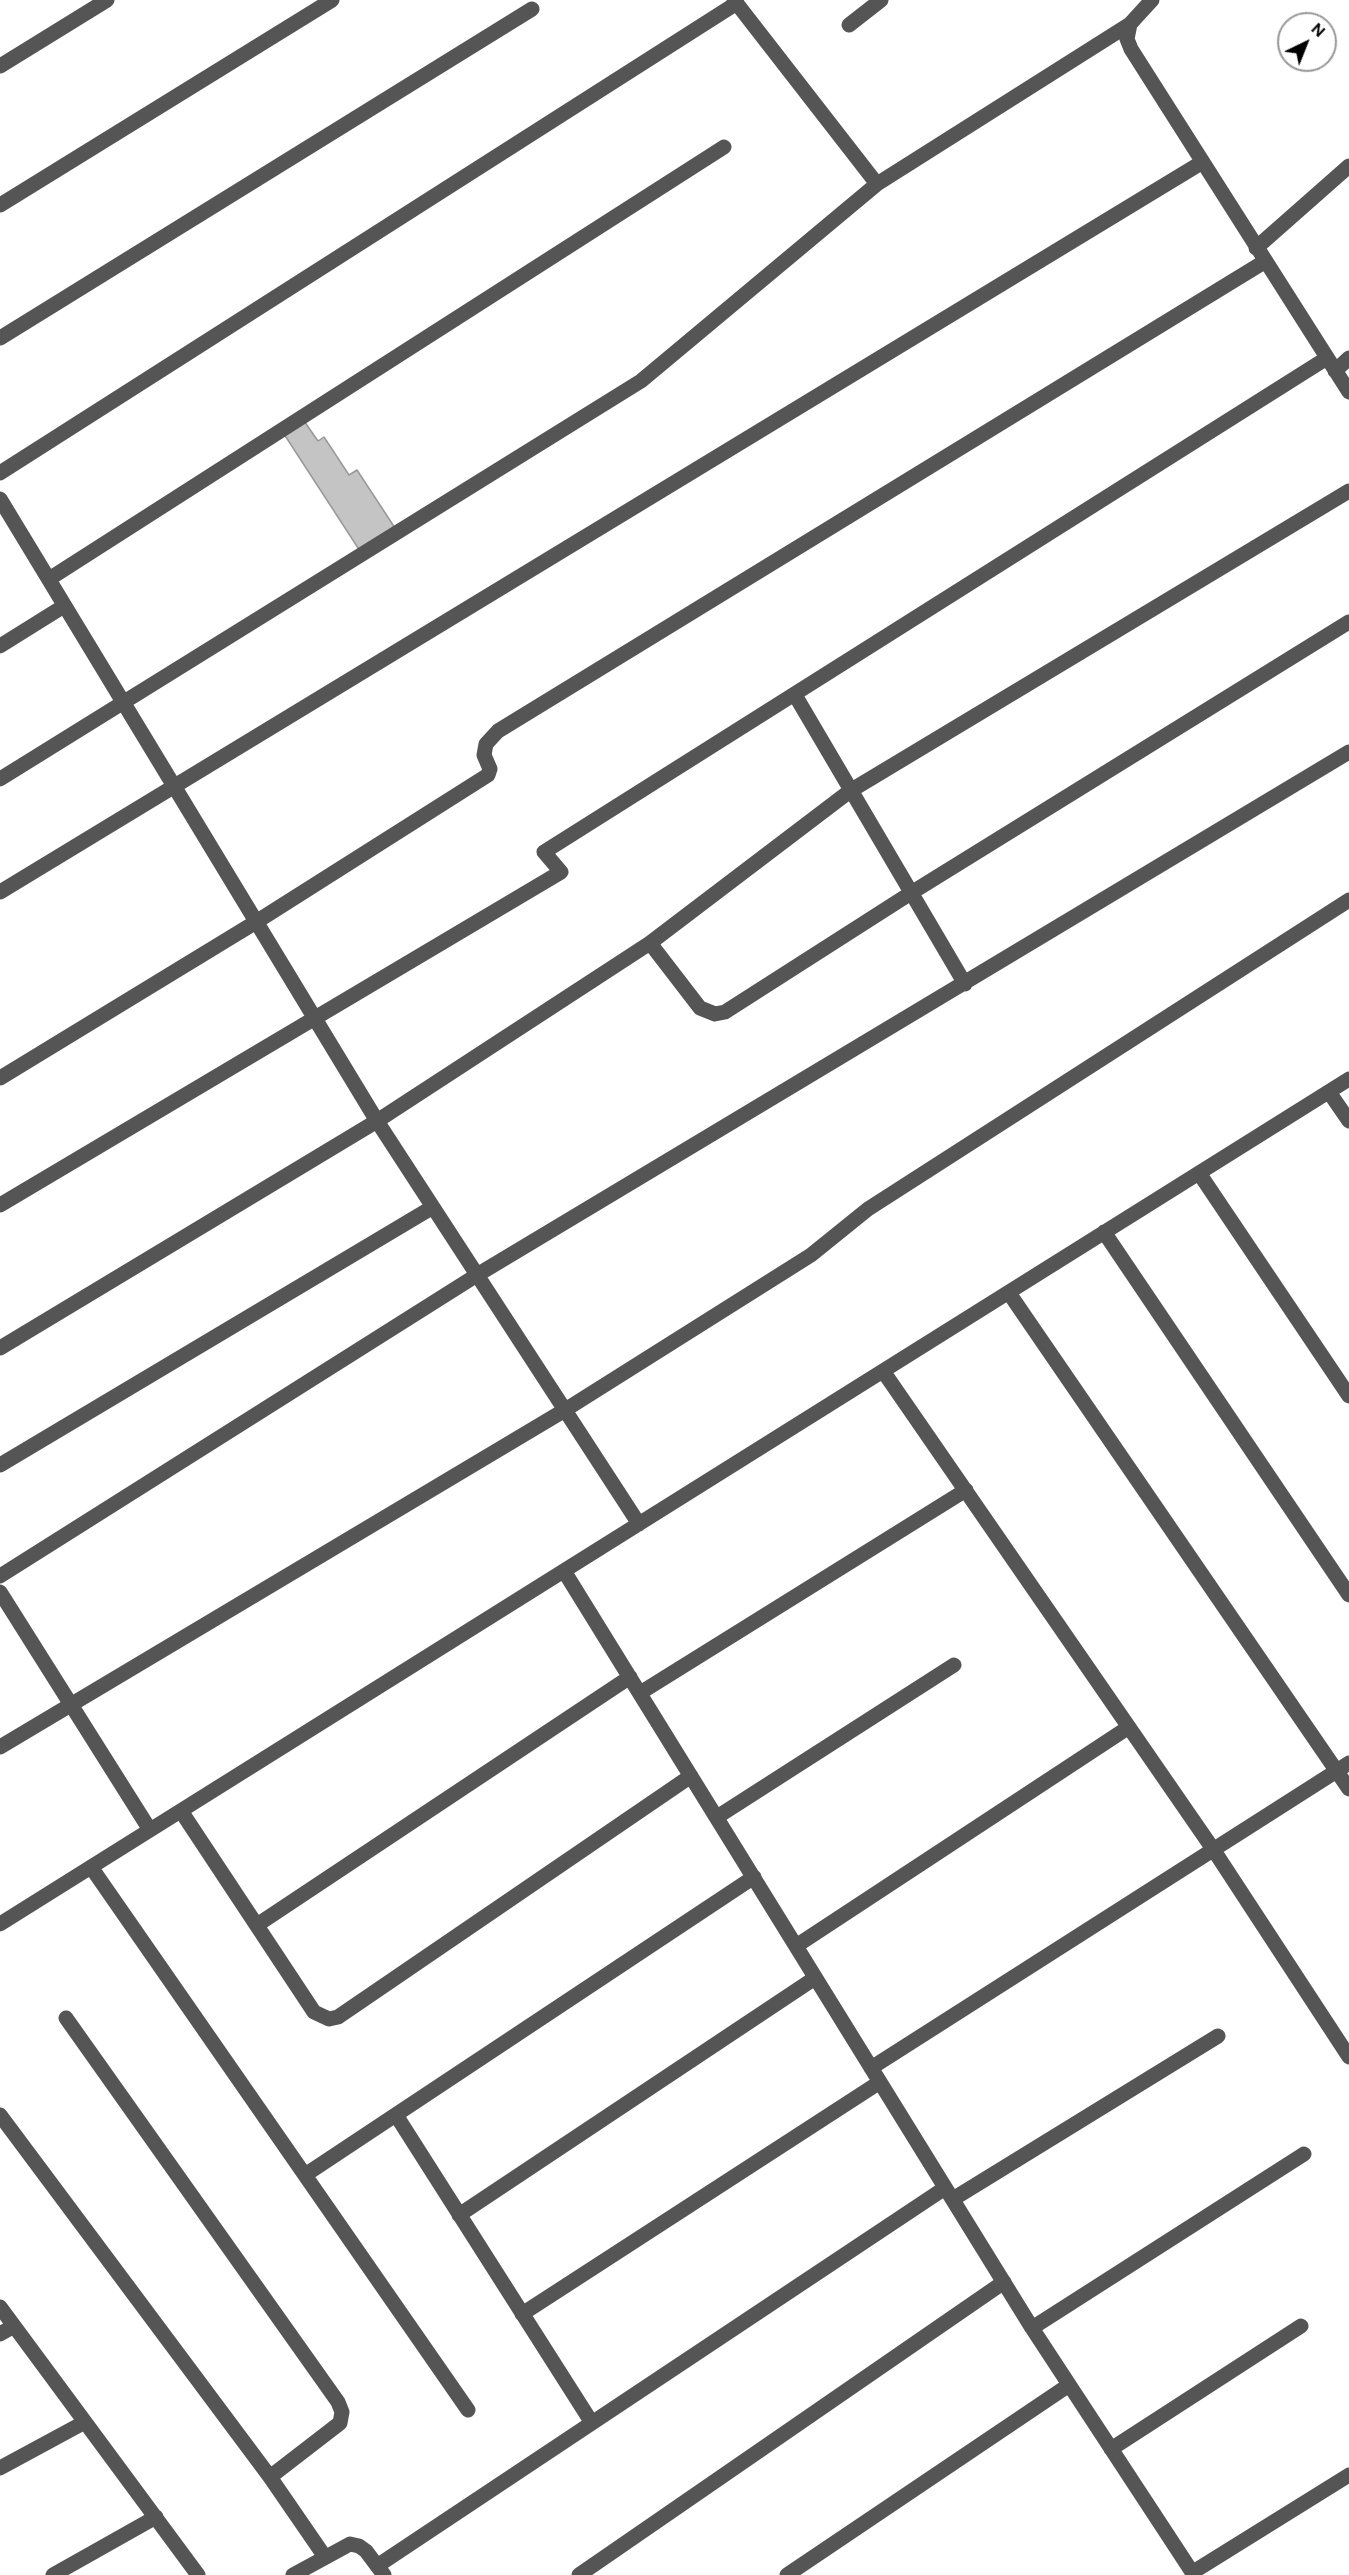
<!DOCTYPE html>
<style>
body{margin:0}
#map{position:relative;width:1349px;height:2575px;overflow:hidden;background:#fff;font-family:"DM Sans",sans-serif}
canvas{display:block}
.north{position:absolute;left:1277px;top:12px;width:60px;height:60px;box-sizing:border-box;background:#fff;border:2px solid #999;border-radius:50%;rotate:43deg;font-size:16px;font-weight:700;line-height:24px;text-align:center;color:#000}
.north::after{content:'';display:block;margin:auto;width:21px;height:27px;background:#000;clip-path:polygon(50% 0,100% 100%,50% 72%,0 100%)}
</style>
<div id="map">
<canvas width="1349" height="2575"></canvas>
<div class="north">N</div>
</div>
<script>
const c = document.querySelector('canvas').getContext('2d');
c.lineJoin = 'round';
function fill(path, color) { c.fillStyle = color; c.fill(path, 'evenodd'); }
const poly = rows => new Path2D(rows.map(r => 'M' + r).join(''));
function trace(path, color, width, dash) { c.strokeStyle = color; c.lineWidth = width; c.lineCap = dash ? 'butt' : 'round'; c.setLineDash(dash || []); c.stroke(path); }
const building = poly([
 [302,418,318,441,324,437,349,475,357,470,395,528,360,551,282,431,302,418]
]);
fill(building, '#c4c4c4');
trace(building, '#999', 1.5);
trace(poly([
 [734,0,877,184],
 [1152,0,1130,24,1127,39,1131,49,1349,392],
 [849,25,881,0],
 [0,66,107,0],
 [0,205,332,0],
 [1256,248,1349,166],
 [0,338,532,9],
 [1335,371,1349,358],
 [0,473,737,3],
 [0,499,377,1121,639,1524],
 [49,579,724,147],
 [0,646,64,606],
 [795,695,965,984],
 [0,779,641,381,877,184,1130,24],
 [0,892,1201,163],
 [650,943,700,1008,715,1014,725,1012,911,893,1349,622],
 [0,1078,256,922,488,775,490,769,484,755,486,744,498,731,1264,262],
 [1329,1092,1349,1121],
 [1199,1173,1349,1396],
 [0,1205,561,872,544,852,1327,358],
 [1104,1232,1349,1595],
 [1009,1293,1349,1789],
 [0,1348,377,1121,650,943,850,791,1349,491],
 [883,1371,1213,1849,1349,2057],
 [0,1465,433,1207],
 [564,1571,1032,2328,1194,2575],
 [0,1576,477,1275,1349,752],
 [0,1592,150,1830],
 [640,1693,966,1490],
 [0,1747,565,1410,811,1255,868,1209,1349,900],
 [181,1811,314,2012,329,2019,338,2017,691,1776],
 [717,1817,954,1665],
 [91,1867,468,2410],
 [0,1924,1349,1079],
 [257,1925,630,1677],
 [796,1946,1129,1727],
 [66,2018,338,2402,342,2412,340,2423,270,2477],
 [871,2068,1349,1763],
 [0,2115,270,2477,325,2557],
 [396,2115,592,2423],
 [305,2175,754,1877],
 [953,2199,1218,2036],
 [459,2215,815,1978],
 [0,2307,198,2575],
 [522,2314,880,2082],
 [1032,2328,1304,2154],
 [0,2334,14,2326],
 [1111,2449,1301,2326],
 [0,2468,85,2422],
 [377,2566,945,2188],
 [1193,2572,1349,2475],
 [53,2575,156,2517],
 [293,2575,350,2544,359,2546,366,2551,384,2575],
 [579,2575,1004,2282],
 [787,2575,1069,2385]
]), '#555', 15);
</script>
